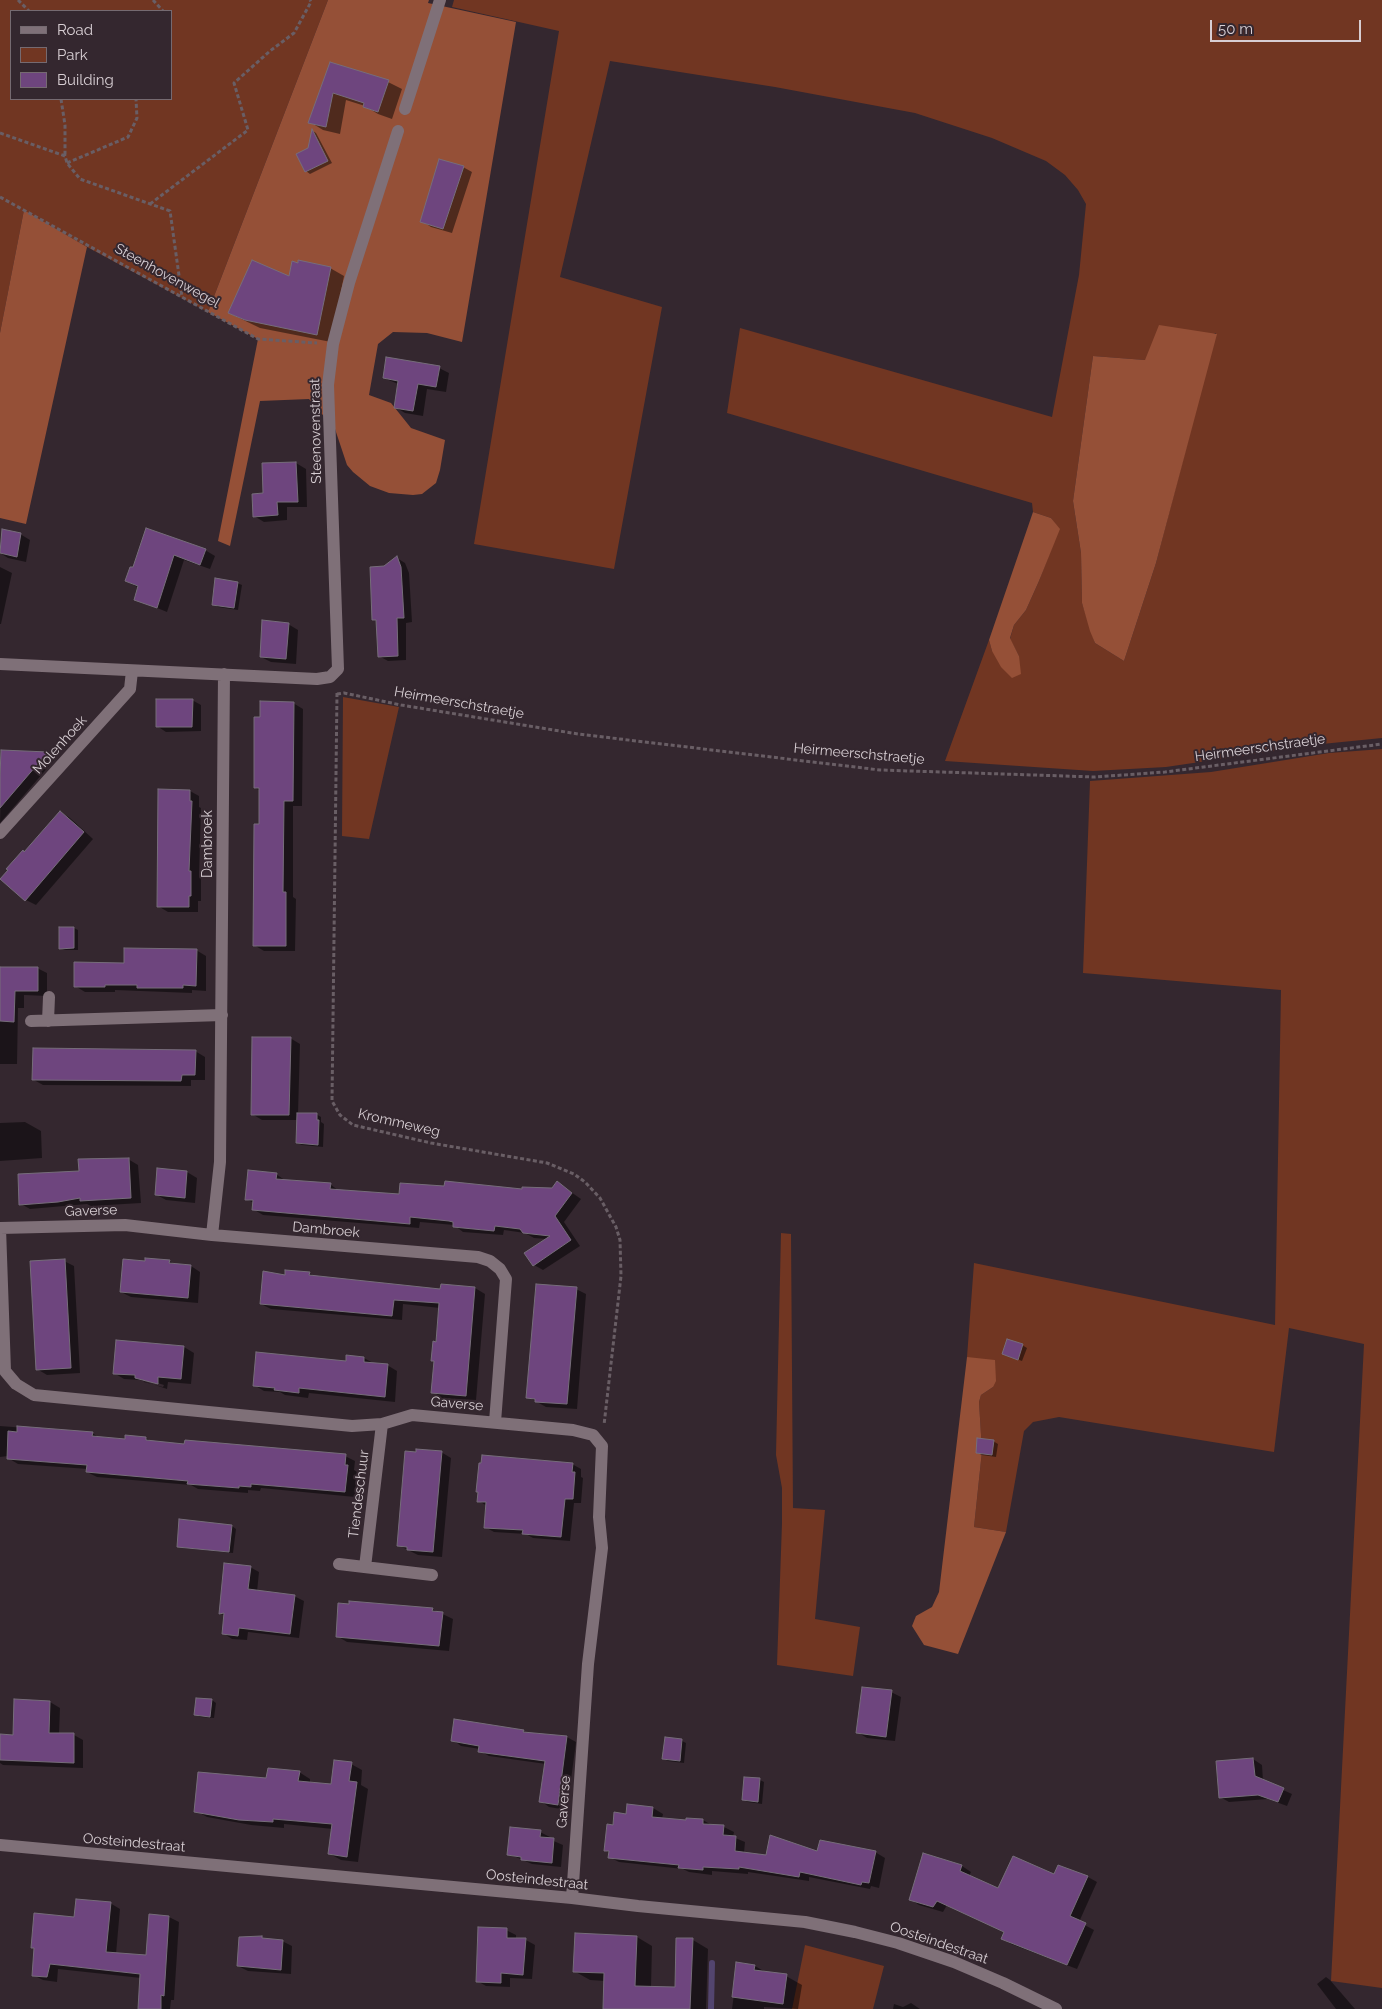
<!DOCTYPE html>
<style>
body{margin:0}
#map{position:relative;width:1382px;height:2009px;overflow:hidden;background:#34272f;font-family:Raleway,sans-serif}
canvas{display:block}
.legend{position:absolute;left:10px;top:10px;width:162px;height:90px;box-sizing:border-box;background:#34272f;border:1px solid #756a71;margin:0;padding:6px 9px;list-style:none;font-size:15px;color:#d7ced3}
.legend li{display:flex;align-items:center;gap:10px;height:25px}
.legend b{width:25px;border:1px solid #756a71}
.scale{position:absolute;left:1210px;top:20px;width:151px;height:22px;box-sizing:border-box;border:2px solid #d7ced3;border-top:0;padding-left:6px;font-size:15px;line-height:18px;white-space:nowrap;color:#d7ced3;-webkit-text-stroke:4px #34272f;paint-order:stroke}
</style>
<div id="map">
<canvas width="1382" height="2009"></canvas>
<ul class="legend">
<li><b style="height:6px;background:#7f7078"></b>Road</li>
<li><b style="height:14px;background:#713622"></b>Park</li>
<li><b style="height:14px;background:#6e457e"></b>Building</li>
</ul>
<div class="scale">50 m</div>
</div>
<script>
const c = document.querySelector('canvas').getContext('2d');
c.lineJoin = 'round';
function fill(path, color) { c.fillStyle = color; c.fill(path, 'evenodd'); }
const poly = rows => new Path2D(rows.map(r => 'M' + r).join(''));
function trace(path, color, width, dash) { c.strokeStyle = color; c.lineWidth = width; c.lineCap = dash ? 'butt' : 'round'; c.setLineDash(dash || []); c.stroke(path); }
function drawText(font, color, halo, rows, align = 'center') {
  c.font = font + ' Raleway,sans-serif'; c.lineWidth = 4; c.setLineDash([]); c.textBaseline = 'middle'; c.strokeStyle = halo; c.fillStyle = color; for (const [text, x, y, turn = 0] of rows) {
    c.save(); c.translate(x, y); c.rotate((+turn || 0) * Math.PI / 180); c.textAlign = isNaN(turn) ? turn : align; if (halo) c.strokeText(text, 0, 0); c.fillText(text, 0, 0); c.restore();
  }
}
fill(poly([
 [0,0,328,0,208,312,87,247,24,210,0,333],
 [11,11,171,11,171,99,11,99],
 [454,0,1382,0,1382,738,1322,744,1166,767,1093,771,945,761,989,640,992,651,1019,656,1010,639,1014,625,1026,610,1039,581,1059,529,1051,518,1033,512,1032,503,727,413,740,328,1052,417,1079,275,1086,204,1078,190,1065,175,1046,161,992,138,915,113,775,87,610,61,560,277,662,307,614,569,474,544,559,31,452,7],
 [1216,333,1156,563,1124,661,1095,643,1082,603,1081,553,1073,501,1093,356,1145,360],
 [343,697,399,707,369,839,342,836],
 [1382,749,1382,1988,1331,1981,1364,1344,1289,1328,1274,1452,1059,1417,1033,1422,1024,1431,1006,1532,974,1527,982,1451,979,1402,981,1395,993,1387,967,1357,974,1263,1275,1325,1281,990,1083,973,1090,781,1211,772,1329,753],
 [781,1233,791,1234,793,1508,825,1510,815,1619,860,1627,853,1676,777,1665,782,1523,782,1488,776,1455],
 [805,1945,884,1966,873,2009,792,2009]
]), '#713622');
fill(poly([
 [328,0,429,0,428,3,516,22,462,342,427,333,393,332,378,344,369,395,391,403,411,428,445,440,440,470,436,483,422,494,413,495,389,493,370,486,353,472,347,465,335,429,309,399,260,401,230,546,218,541,258,339,208,312],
 [24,210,87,247,26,524,0,518,0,333],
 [1159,325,1217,334,1156,563,1124,661,1095,643,1090,631,1082,603,1081,553,1073,501,1093,356,1145,360],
 [1033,512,1051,518,1060,529,1039,581,1026,610,1014,625,1010,638,1019,656,1021,674,1012,678,1001,667,992,651,989,640],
 [967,1357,995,1360,996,1381,993,1387,981,1395,979,1402,982,1451,974,1527,1006,1532,958,1654,924,1645,912,1626,916,1616,932,1607,939,1592]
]), '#955037');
fill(poly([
 [331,63,388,82,402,89,392,119,378,114,365,106,346,100,340,134,323,130,310,122],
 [313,131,316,133,332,163,310,174,306,171],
 [463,167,472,172,452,233,431,227,422,221],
 [330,268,344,276,331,342,260,328,229,313,290,278],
 [439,368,449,373,446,392,427,389,423,416,405,413,395,407,398,384,384,378],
 [296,463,306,469,307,507,287,507,287,520,264,522,254,516,265,494,264,464],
 [147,530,205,550,215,556,210,569,184,560,167,612,135,599,139,588,126,581,133,569],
 [3,531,20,534,30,540,26,562,8,558,0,553],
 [397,558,405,563,409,573,412,622,406,623,406,660,388,661,379,656,378,622,373,619,384,568],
 [0,567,12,573,1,624,0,624],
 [237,583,242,585,238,610,218,607,213,604],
 [288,624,298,630,296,664,271,662,261,657],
 [192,700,201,705,201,731,166,732,157,726],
 [293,703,303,709,302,806,293,806,293,897,296,899,295,951,264,951,254,945,261,791,255,788,261,718],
 [2,751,48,753,56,758,0,823],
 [190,791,199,796,199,807,201,808,199,876,201,877,201,901,198,901,198,912,168,912,158,906],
 [60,812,70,818,93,839,36,905,26,900,8,869],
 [74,928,78,930,78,950,65,950,60,948],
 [196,950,206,956,206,991,192,990,192,993,115,990,115,992,85,992,75,986,125,964],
 [0,968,37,968,47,973,47,996,24,995,24,1008,18,1008,17,1064,0,1064],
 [290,1038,300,1044,298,1114,316,1114,321,1117,321,1122,324,1124,323,1147,302,1145,297,1143,298,1120,262,1120,252,1114],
 [195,1051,205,1057,205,1080,191,1080,191,1086,43,1085,34,1080],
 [25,1122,41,1131,42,1158,0,1161,0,1123],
 [128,1159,138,1165,141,1203,91,1206,87,1204,30,1209,21,1204,80,1172],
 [187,1172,197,1178,195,1203,166,1200,157,1195],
 [276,1174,286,1181,330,1184,339,1191,400,1196,552,1190,558,1183,581,1199,564,1222,580,1246,543,1270,534,1265,547,1239,534,1238,525,1233,504,1230,503,1235,463,1232,454,1225,420,1222,419,1228,263,1215,253,1209,254,1203,246,1199],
 [64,1261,74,1266,80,1373,47,1375,37,1369],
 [169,1261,176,1265,191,1266,200,1272,198,1303,131,1297,121,1292,146,1263],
 [309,1273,316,1277,441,1290,442,1285,475,1288,485,1294,476,1400,442,1398,433,1392,435,1362,433,1360,437,1343,440,1308,403,1304,402,1320,271,1309,261,1304,286,1276],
 [576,1289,586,1294,577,1409,546,1407,528,1397],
 [117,1342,184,1347,194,1353,191,1384,168,1382,167,1389,140,1380,124,1379,114,1373],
 [141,1378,164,1385,163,1387,144,1382],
 [1022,1345,1027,1348,1022,1361,1008,1356],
 [364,1358,373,1363,387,1365,397,1371,395,1402,309,1393,308,1398,285,1395,280,1392,264,1391,254,1385],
 [0,1426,92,1433,100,1438,126,1440,126,1436,146,1438,153,1442,345,1456,355,1461,354,1470,357,1472,355,1497,261,1488,260,1491,248,1490,248,1493,198,1489,191,1485,97,1477,87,1472,88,1469,18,1464,8,1458,8,1456,0,1457],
 [993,1441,998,1444,996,1457,982,1455,977,1453],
 [441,1452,451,1458,442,1557,418,1555,398,1545],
 [572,1464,581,1469,581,1477,583,1478,581,1503,574,1503,570,1541,533,1538,526,1534,494,1532,485,1527,487,1506,479,1501,479,1492],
 [232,1526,236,1529,233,1553,183,1548,178,1546],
 [250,1567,259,1572,257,1592,294,1596,304,1601,299,1638,248,1632,247,1640,232,1639,223,1633,225,1616,220,1613],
 [432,1609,453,1619,449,1651,347,1642,337,1636],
 [891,1692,901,1697,895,1741,867,1738,857,1732],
 [212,1700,216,1703,214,1718,200,1717,195,1714],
 [50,1702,60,1708,59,1734,74,1735,83,1740,83,1768,3,1765,0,1763,0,1735,14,1736],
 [523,1731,529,1734,567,1737,576,1742,567,1810,549,1807,541,1801,546,1764,489,1756,480,1751,480,1749,461,1746,453,1740],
 [666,1739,682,1741,686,1743,684,1763,668,1761,664,1759],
 [1253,1759,1262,1765,1263,1781,1292,1794,1287,1806,1268,1799,1229,1802,1220,1797],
 [351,1764,362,1770,361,1785,368,1789,358,1862,341,1860,330,1854,333,1829,284,1824,284,1828,251,1825,207,1817,196,1811,267,1780,299,1772,310,1779,310,1783,332,1785],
 [745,1778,760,1780,764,1782,762,1804,748,1802,743,1800],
 [628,1806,653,1808,663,1814,662,1819,687,1821,703,1820,713,1826,724,1827,734,1832,733,1837,745,1842,744,1853,767,1856,875,1852,885,1858,879,1888,871,1886,870,1889,809,1877,809,1881,748,1872,748,1874,712,1871,712,1875,689,1872,683,1869,619,1862,609,1857,610,1853,605,1850,614,1826,627,1815],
 [540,1832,550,1837,549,1839,563,1845,561,1867,532,1864,509,1854],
 [924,1854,962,1866,971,1872,969,1876,999,1889,1055,1876,1059,1867,1088,1877,1097,1882,1079,1922,1094,1930,1077,1969,1011,1944,1002,1938,1005,1932,947,1905,943,1912,919,1905,910,1899],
 [110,1903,120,1909,116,1954,147,1957,150,1916,169,1917,179,1922,174,2000,171,2000,170,2009,141,2009,141,1978,58,1969,57,1982,43,1980,33,1975,35,1949,32,1947,76,1918],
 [506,1930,516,1935,516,1939,526,1940,535,1945,532,1979,510,1978,510,1987,486,1986,477,1981],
 [637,1937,652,1946,651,1988,676,1989,693,1940,708,1949,706,2009,604,2009,605,1981,590,1980,574,1971],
 [262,1938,266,1940,282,1941,292,1946,291,1974,248,1971,238,1966],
 [738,1964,755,1966,767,1973,786,1976,802,1985,798,2009,764,2007,764,2009,732,2009],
 [1326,1977,1330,1980,1355,2009,1336,2009,1317,1984],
 [911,2003,920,2009,893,2009,894,2004,903,2007]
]), '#0007');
trace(poly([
 [711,2009,712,1963]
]), '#53456f', 6);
const building = poly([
 [330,62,389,80,378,112,363,107,364,103,333,93,326,127,308,123,330,62],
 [312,129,328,161,305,172,296,154,308,148,312,129],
 [439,159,464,166,443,229,420,222,439,159],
 [252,260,289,276,292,261,298,263,298,260,331,267,317,335,245,320,228,313,252,260],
 [386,357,440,366,436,387,418,384,413,411,394,408,398,381,383,378,386,357],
 [296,462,298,502,277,502,278,515,253,517,252,494,263,493,262,463,296,462],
 [146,528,206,549,200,565,174,555,157,608,134,600,138,586,125,581,130,567,133,567,146,528],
 [2,529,21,533,17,557,0,553,2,529],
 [397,556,401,567,404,618,397,618,398,656,378,657,376,620,372,620,370,567,384,566,397,556],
 [215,578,238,582,234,608,212,605,215,578],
 [262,620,289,623,286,659,260,657,262,620],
 [156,699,193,699,192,727,156,727,156,699],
 [260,701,294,702,293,801,284,801,283,892,286,892,286,946,253,946,254,824,259,824,259,788,254,788,254,717,260,717,260,701],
 [1,750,48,752,0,808,0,777,1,750],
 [158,789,190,790,190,801,192,801,189,871,191,871,191,896,189,896,189,907,157,907,158,789],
 [60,811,84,832,25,901,0,879,8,870,6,869,23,850,24,852,60,811],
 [59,927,74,927,74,948,59,949,59,927],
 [124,948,197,949,196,986,183,985,183,988,137,988,137,985,105,985,105,987,74,987,74,962,124,963,124,948],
 [0,967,38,967,38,991,15,991,14,1022,0,1021,0,967],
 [252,1037,291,1037,289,1115,251,1115,252,1037],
 [33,1048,196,1050,195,1075,182,1075,181,1081,32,1080,33,1048],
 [297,1113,317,1113,317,1120,319,1120,318,1145,296,1143,297,1113],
 [129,1158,131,1198,80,1201,80,1198,58,1202,19,1205,18,1174,79,1171,78,1159,129,1158],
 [157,1168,187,1171,185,1198,155,1195,157,1168],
 [248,1170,277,1173,276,1179,331,1183,330,1189,399,1194,400,1183,444,1186,445,1181,522,1189,522,1187,552,1188,557,1181,572,1193,555,1216,571,1240,533,1266,524,1253,550,1236,523,1233,520,1229,495,1226,494,1231,453,1227,453,1222,449,1221,410,1217,410,1224,252,1210,253,1200,245,1200,248,1170],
 [145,1258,170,1260,169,1263,191,1265,188,1298,120,1292,123,1259,145,1261,145,1258],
 [65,1259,71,1368,36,1370,30,1261,65,1259],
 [285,1270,310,1272,309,1275,440,1289,441,1284,475,1287,466,1396,431,1393,434,1361,431,1361,433,1341,436,1342,439,1303,394,1300,392,1316,260,1304,263,1271,285,1275,285,1270],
 [536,1284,577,1287,567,1404,535,1402,535,1399,526,1398,536,1284],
 [1007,1339,1023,1344,1018,1360,1002,1354,1007,1339],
 [116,1340,184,1346,181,1379,158,1377,158,1384,135,1378,135,1375,113,1374,116,1340],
 [256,1352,346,1361,346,1355,364,1357,364,1362,388,1364,385,1397,299,1388,299,1393,274,1390,275,1388,253,1386,256,1352],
 [17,1426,93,1432,92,1436,125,1439,125,1435,146,1437,146,1440,184,1444,185,1440,346,1454,345,1465,348,1465,345,1492,251,1484,251,1487,239,1486,239,1488,187,1484,188,1481,86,1472,87,1465,7,1459,8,1431,17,1432,17,1426],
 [977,1438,994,1440,992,1455,976,1453,977,1438],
 [416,1449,442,1451,433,1552,407,1550,407,1547,397,1546,405,1451,416,1452,416,1449],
 [482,1455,573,1463,572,1472,575,1472,573,1499,565,1499,561,1537,522,1534,523,1530,484,1528,486,1502,477,1502,478,1492,476,1492,479,1463,481,1463,482,1455],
 [179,1519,232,1525,229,1552,177,1547,179,1519],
 [224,1563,251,1566,248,1589,295,1595,290,1634,239,1628,238,1636,222,1634,224,1613,219,1614,224,1563],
 [349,1601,433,1608,432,1611,443,1612,439,1646,336,1637,338,1603,349,1604,349,1601],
 [862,1687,892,1690,886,1737,856,1733,862,1687],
 [196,1698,212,1699,210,1717,194,1715,196,1698],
 [14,1699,50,1701,49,1733,74,1733,74,1763,0,1760,0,1734,13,1735,14,1699],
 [454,1719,524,1730,523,1732,567,1736,558,1805,539,1802,545,1761,478,1752,479,1746,451,1741,454,1719],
 [665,1737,682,1739,680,1761,662,1759,665,1737],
 [1253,1758,1255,1776,1284,1788,1278,1802,1258,1795,1219,1798,1216,1761,1253,1758],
 [334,1760,352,1762,349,1781,357,1782,347,1857,328,1854,332,1824,273,1819,273,1822,239,1820,194,1812,198,1772,266,1778,268,1768,300,1771,298,1781,331,1784,334,1760],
 [744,1777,760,1778,758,1802,742,1800,744,1777],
 [627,1804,653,1807,652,1817,686,1820,686,1818,703,1819,703,1824,724,1825,723,1835,736,1836,735,1851,766,1855,770,1835,817,1851,820,1840,876,1851,869,1883,862,1882,861,1885,800,1872,799,1877,739,1867,739,1869,703,1867,703,1870,678,1868,679,1865,608,1858,609,1851,604,1851,607,1824,613,1825,614,1812,626,1814,627,1804],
 [510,1827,541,1830,540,1837,554,1838,552,1863,521,1860,521,1857,507,1855,510,1827],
 [923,1853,962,1865,960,1871,998,1888,1013,1856,1054,1874,1058,1865,1088,1876,1070,1916,1086,1923,1067,1965,1001,1939,1004,1932,937,1901,933,1907,909,1900,923,1853],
 [76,1899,111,1902,106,1952,146,1955,149,1914,169,1916,164,1996,161,1995,161,2009,138,2009,140,1974,50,1964,47,1977,32,1976,34,1948,31,1948,34,1913,74,1917,76,1899],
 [478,1927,507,1928,507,1938,526,1938,523,1975,501,1973,501,1983,476,1982,478,1927],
 [575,1933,637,1936,635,1986,675,1987,676,1938,693,1938,690,2009,603,2009,604,1973,573,1972,575,1933],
 [262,1936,262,1938,283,1940,281,1970,237,1966,239,1937,262,1936],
 [736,1962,755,1965,754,1970,787,1974,783,2004,732,1997,736,1962]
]);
fill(building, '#6e457e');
trace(building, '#766d7a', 1);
trace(poly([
 [18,0,29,11],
 [153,0,163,11],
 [61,99,65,125,65,155],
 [0,133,65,156,67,163,80,179,170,211,182,297],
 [67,163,128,137,137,118,136,99],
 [0,197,258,339,317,343],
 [150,204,248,130,234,83,270,51,294,33,311,2,310,0],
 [337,693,332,1101,340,1115,353,1125,431,1143,547,1163,574,1174,585,1182,600,1198,616,1227,620,1240,621,1276,604,1425],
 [337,694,344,693,401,705,578,734,880,770,1095,777,1165,772,1382,744]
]), '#695e65', 3, [4, 2.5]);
trace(poly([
 [405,109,440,0],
 [0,664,317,679,330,677,338,669,328,385,333,344,349,283,398,131],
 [0,833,130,689,132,671],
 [31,1021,222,1015],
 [48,1021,49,997],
 [0,1228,5,1371,16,1384,34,1395,352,1426,382,1424,412,1415,573,1430,593,1435,602,1446,599,1517,602,1548,588,1664,572,1898],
 [0,1228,125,1225,212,1235,478,1257,490,1261,500,1269,506,1279,495,1422],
 [212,1235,220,1162,224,674],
 [339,1564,432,1575],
 [365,1567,382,1424],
 [0,1845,572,1898,638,1906,805,1922,855,1932,898,1943,954,1962,1003,1983,1056,2009]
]), '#7f7078', 12);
drawText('14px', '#d7ced3', '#34272f', [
 ["Steenhovenwegel",167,276,29],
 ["Steenovenstraat",316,431,-91],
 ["Heirmeerschstraetje",459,703,10],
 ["Molenhoek",60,745,-48],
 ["Heirmeerschstraetje",1260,748,-8],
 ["Heirmeerschstraetje",859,754,5],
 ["Dambroek",208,844,-90],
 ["Krommeweg",399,1123,13],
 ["Gaverse",91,1211,-2],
 ["Dambroek",326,1230,5],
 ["Gaverse",457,1404,5],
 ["Tiendeschuur",359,1494,-83],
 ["Gaverse",564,1802,-86],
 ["Oosteindestraat",134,1843,5],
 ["Oosteindestraat",537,1880,6],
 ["Oosteindestraat",939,1943,19]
]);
</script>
